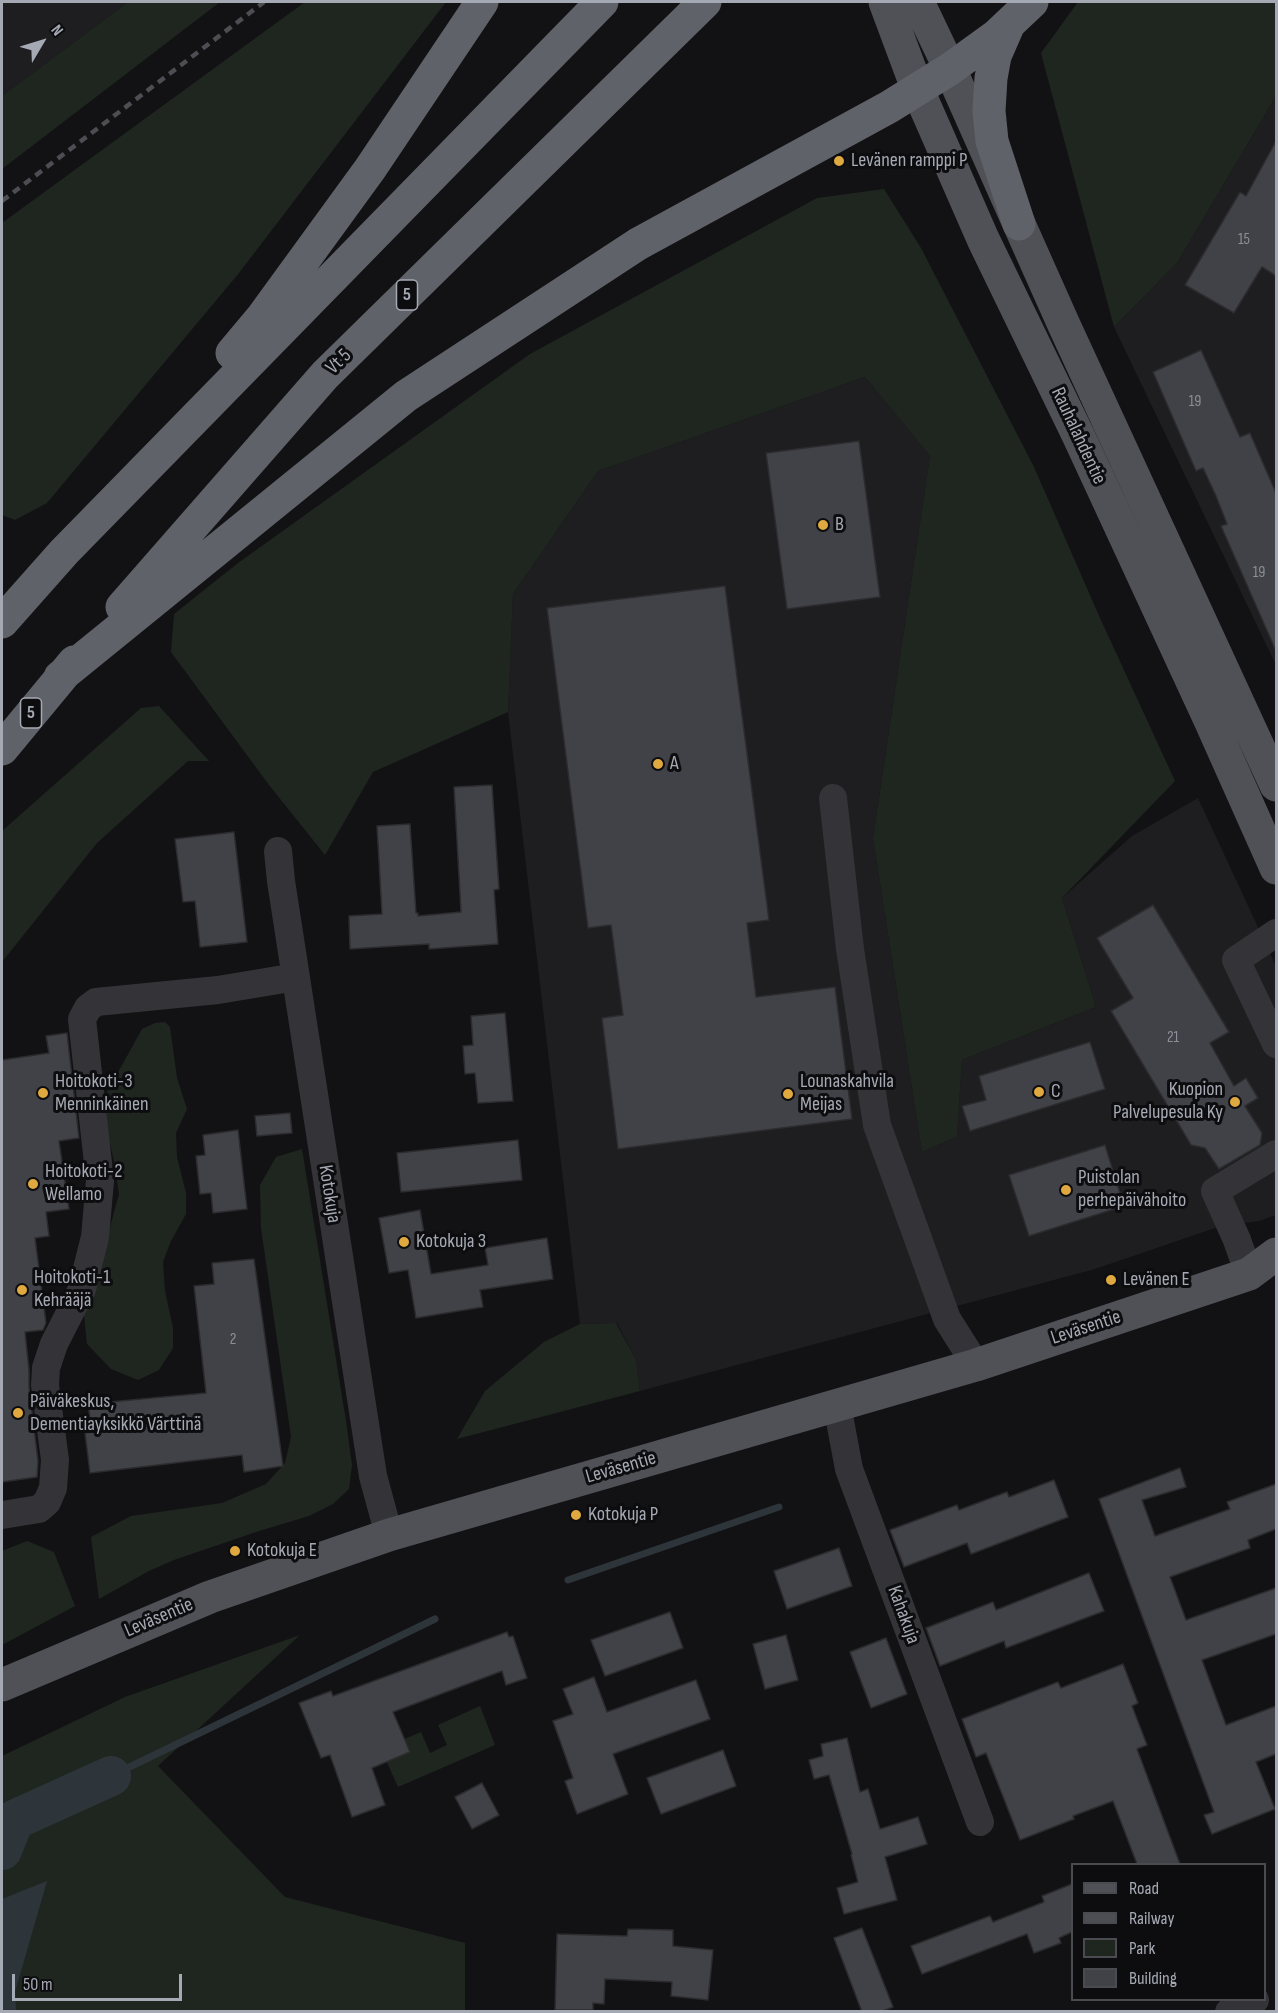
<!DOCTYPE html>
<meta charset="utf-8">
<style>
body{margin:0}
#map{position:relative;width:1278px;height:2013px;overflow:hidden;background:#121214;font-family:"Sofia Sans Condensed",sans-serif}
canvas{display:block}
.frame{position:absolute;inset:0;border:3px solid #a5a9b3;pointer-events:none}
.legend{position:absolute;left:1071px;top:1863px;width:195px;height:138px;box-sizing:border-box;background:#0d0d0f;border:2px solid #4a4b51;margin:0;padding:8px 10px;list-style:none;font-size:18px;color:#a5a9b3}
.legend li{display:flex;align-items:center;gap:12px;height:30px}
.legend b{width:30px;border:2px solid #4a4b51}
.north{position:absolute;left:12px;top:12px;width:60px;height:60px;-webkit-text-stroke:4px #0d0d0f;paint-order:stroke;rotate:52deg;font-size:16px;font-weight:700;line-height:24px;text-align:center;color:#a5a9b3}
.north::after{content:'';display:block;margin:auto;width:21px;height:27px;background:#a5a9b3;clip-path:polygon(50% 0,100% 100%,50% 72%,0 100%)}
.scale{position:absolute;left:12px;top:1974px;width:170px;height:27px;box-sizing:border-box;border:3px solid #a5a9b3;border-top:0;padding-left:8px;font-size:18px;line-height:21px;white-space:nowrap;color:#a5a9b3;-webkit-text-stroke:4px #0d0d0f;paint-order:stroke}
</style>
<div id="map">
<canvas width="1278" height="2013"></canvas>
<div class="frame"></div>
<ul class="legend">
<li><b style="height:8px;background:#505157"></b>Road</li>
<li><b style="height:8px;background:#4d4e53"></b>Railway</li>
<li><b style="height:16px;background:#1f2620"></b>Park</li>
<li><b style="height:16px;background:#414247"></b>Building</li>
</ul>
<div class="north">N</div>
<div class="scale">50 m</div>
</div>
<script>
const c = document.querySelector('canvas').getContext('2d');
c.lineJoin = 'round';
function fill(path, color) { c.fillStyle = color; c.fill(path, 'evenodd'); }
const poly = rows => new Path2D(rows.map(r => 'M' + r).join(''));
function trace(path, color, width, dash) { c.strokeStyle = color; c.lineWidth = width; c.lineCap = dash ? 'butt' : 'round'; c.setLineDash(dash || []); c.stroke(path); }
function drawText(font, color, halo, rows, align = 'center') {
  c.font = font + ' "Sofia Sans Condensed",sans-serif'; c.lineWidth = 6; c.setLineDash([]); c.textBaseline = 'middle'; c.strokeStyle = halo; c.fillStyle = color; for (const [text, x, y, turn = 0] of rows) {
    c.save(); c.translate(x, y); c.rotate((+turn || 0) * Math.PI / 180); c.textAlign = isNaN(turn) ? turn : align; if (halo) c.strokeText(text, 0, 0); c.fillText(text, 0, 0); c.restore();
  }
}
fill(poly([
 [2,2,128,2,2,96],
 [1276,96,1276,663,1275,663,1114,327,1177,263],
 [865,377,930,456,873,838,922,1152,957,1137,962,1060,1096,1007,1062,898,1132,836,1198,798,1276,966,1276,1215,1259,1221,1221,1226,1095,1269,640,1391,636,1360,617,1323,580,1324,508,712,513,594,598,471]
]), '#1e1e20');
fill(poly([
 [128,2,220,2,2,169,2,96],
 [305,2,446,2,239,273,47,503,15,520,2,515,2,223],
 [1078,2,1276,2,1276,96,1177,263,1114,327,1041,53],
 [884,189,921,248,1034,467,1100,618,1175,781,1062,898,1096,1007,962,1060,957,1137,922,1152,873,838,930,456,865,377,598,471,513,594,508,712,373,772,325,855,269,785,171,652,174,614,238,563,530,354,817,198],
 [159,706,209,761,188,761,97,843,2,962,2,831,141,708],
 [165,1022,170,1027,177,1078,187,1109,176,1133,177,1157,186,1193,186,1214,171,1241,163,1262,165,1291,173,1328,173,1348,159,1370,138,1380,111,1369,87,1344,83,1306,97,1275,119,1194,115,1165,107,1131,106,1094,142,1029,155,1023],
 [302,1149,346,1421,352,1465,349,1489,333,1504,309,1516,259,1531,174,1560,149,1571,99,1599,91,1537,131,1516,222,1503,266,1484,285,1463,291,1437,261,1228,260,1185,276,1157],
 [616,1323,636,1360,640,1391,457,1439,485,1391,544,1342,580,1324],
 [27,1541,54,1552,75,1606,2,1645,2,1551],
 [300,1635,158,1766,285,1897,465,1943,465,2011,2,2011,2,1756,125,1697],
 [480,1706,495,1745,398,1787,381,1749,421,1732,430,1753,447,1745,438,1725]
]), '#1f2620');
fill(poly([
 [47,1881,15,1992,16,2011,2,2011,2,1899]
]), '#2d353b');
trace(poly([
 [568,1580,779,1507],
 [111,1776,435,1619]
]), '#2d353b', 7);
trace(poly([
 [2,1850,14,1820,111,1776]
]), '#2d353b', 40);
const building = poly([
 [1276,141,1276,276,1262,267,1234,313,1185,285,1240,192,1246,196,1276,141],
 [1201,350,1240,437,1250,433,1276,493,1276,651,1221,526,1227,524,1216,496,1203,468,1196,471,1153,372,1201,350],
 [859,441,880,597,787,609,766,453,859,441],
 [725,586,769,920,747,923,756,997,835,987,852,1119,618,1149,602,1018,623,1015,611,925,588,928,547,608,725,586],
 [492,785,499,889,494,890,498,944,429,949,429,944,350,949,349,916,382,914,377,826,410,824,416,913,418,913,418,916,461,912,454,787,492,785],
 [234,832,247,942,200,947,195,901,183,902,175,839,234,832],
 [1153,905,1229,1032,1210,1043,1234,1086,1246,1078,1258,1098,1245,1106,1262,1133,1260,1145,1219,1169,1205,1148,1191,1145,1111,1011,1133,998,1097,938,1153,905],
 [505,1013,513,1101,478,1103,475,1073,465,1074,463,1046,473,1045,471,1016,505,1013],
 [67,1033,79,1138,59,1141,69,1209,46,1212,49,1236,35,1238,46,1323,43,1330,25,1332,29,1370,29,1387,38,1461,37,1477,2,1482,2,1060,49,1053,46,1036,67,1033],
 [1090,1042,1105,1089,970,1131,962,1106,986,1100,979,1076,1090,1042],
 [290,1113,292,1133,257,1136,255,1116,290,1113],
 [238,1130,247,1209,213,1213,211,1193,200,1194,196,1156,205,1155,203,1135,238,1130],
 [518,1140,522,1180,401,1192,397,1153,518,1140],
 [1105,1145,1124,1206,1029,1236,1009,1175,1105,1145],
 [420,1210,431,1274,488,1265,485,1248,547,1238,553,1279,480,1290,483,1307,416,1318,408,1270,389,1273,379,1218,420,1210],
 [254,1259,283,1466,244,1472,242,1455,90,1473,85,1433,92,1432,88,1404,206,1393,194,1286,214,1284,212,1263,254,1259],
 [1180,1468,1186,1487,1142,1500,1155,1536,1230,1509,1227,1502,1276,1484,1276,1529,1248,1540,1250,1548,1170,1577,1186,1620,1276,1588,1276,1634,1202,1660,1226,1725,1276,1706,1276,1754,1256,1762,1275,1809,1212,1834,1204,1815,1214,1812,1099,1499,1180,1468],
 [1054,1480,1068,1517,971,1554,967,1543,904,1567,890,1530,957,1505,959,1510,1007,1492,1009,1497,1054,1480],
 [839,1548,852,1586,787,1609,774,1571,839,1548],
 [1089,1573,1104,1611,1006,1648,1004,1641,940,1666,926,1628,993,1602,996,1610,1089,1573],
 [670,1612,683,1648,605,1676,591,1640,670,1612],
 [507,1632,509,1637,513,1636,527,1678,506,1685,502,1671,393,1712,410,1752,372,1768,385,1805,352,1817,330,1755,321,1758,299,1703,331,1691,333,1696,507,1632],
 [786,1635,798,1680,765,1689,753,1644,786,1635],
 [886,1638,907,1694,871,1708,850,1652,886,1638],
 [1123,1664,1138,1703,1132,1706,1147,1745,1137,1749,1180,1864,1137,1864,1113,1801,1073,1816,1074,1819,1020,1840,986,1753,976,1757,962,1719,1058,1682,1061,1688,1123,1664],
 [594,1677,607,1712,696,1680,710,1719,613,1754,628,1794,577,1814,565,1781,573,1778,553,1721,573,1714,563,1689,594,1677],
 [847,1738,860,1792,868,1789,880,1829,918,1817,927,1844,885,1857,897,1900,844,1914,837,1888,858,1882,851,1855,852,1854,829,1775,814,1779,809,1760,823,1756,821,1744,847,1738],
 [723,1750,736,1786,661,1814,647,1778,723,1750],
 [482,1783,499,1815,472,1829,455,1797,482,1783],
 [1072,1884,1072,1932,1059,1938,1061,1943,1034,1953,1027,1934,922,1974,911,1946,990,1916,993,1922,1044,1902,1042,1896,1072,1884],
 [862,1928,893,2007,880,2012,862,2012,834,1938,862,1928],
 [628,1929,673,1930,673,1946,713,1950,708,2000,671,1996,672,1982,605,1979,604,2004,593,2003,593,2010,555,2010,557,1934,627,1936,628,1929]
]);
fill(building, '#414247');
trace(building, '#2c2c2f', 1.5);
trace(poly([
 [833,798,850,949,877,1125,947,1319,976,1365],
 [278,851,281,881,373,1476,389,1535],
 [1276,933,1236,960,1276,1044],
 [1249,1274,1237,1240,1215,1191,1276,1154],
 [837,1405,849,1469,980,1822],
 [2,1515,39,1509,47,1502,53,1488,55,1460,45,1385,46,1368,54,1344,82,1289,95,1237,100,1181,82,1019,88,1008,96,1002,218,990,296,977],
 [1229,2012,1255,2000]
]), '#343438', 28);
trace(poly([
 [885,2,917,88,983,239,1079,437,1210,720,1276,868],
 [918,2,950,69,1064,325,1276,785],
 [2,1685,210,1597,389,1535,976,1365,1249,1274,1276,1254]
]), '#505157', 33);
trace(poly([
 [1009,24,995,56,991,78,989,111,992,141,1019,224],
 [232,353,263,316,370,169,482,2],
 [122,607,325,375,705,2],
 [2,622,64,552,602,2],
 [60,677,406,396,638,244,889,107,950,69,997,35,1032,2],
 [2,749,74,662]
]), '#606269', 33);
trace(poly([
 [2,201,264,2]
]), '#4d4e53', 4.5, [8, 6]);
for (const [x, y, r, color] of [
 [839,161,6,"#dfa93f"],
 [823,525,6,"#dfa93f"],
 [658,764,6,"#dfa93f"],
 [1039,1092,6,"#dfa93f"],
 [43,1093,6,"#dfa93f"],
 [788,1094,6,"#dfa93f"],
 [1235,1102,6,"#dfa93f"],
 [33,1184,6,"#dfa93f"],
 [1066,1190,6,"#dfa93f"],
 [404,1242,6,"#dfa93f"],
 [1111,1280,6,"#dfa93f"],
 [22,1290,6,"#dfa93f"],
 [18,1413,6,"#dfa93f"],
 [576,1515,6,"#dfa93f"],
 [235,1551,6,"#dfa93f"]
]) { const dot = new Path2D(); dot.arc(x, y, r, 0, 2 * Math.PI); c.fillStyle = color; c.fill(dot); trace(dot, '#0d0d0f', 2); }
drawText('16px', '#8c8f98', null, [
 ["15",1244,240],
 ["19",1195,402],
 ["19",1259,573],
 ["21",1173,1038],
 ["2",233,1340]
]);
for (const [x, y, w] of [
 [407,295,21],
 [31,713,21]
]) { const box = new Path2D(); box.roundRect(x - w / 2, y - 15, w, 30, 4.5); c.fillStyle = '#0d0d0f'; c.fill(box); trace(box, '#a5a9b3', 1.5); }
drawText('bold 18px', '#a5a9b3', null, [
 ["5",407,295],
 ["5",31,713]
]);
drawText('20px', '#a5a9b3', '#0d0d0f', [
 ["Levänen ramppi P",851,161],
 ["B",835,525],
 ["A",670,764],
 ["Hoitokoti-3",55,1082],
 ["Menninkäinen",55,1105],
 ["Lounaskahvila",800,1082],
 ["Meijas",800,1105],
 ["Kuopion",1223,1090,"right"],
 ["Palvelupesula Ky",1223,1113,"right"],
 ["C",1051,1092],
 ["Hoitokoti-2",45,1172],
 ["Wellamo",45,1195],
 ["Puistolan",1078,1178],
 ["perhepäivähoito",1078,1201],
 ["Kotokuja 3",416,1242],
 ["Hoitokoti-1",34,1278],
 ["Kehrääjä",34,1301],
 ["Levänen E",1123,1280],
 ["Päiväkeskus,",30,1402],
 ["Dementiayksikkö Värttinä",30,1425],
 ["Kotokuja P",588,1515],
 ["Kotokuja E",247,1551]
], 'left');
drawText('20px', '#a5a9b3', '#0d0d0f', [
 ["Vt 5",339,362,-45],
 ["Rauhalahdentie",1078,436,65],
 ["Kotokuja",329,1194,81],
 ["Leväsentie",1086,1328,-18],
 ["Leväsentie",621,1468,-16],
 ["Kahakuja",903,1615,70],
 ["Leväsentie",159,1618,-23]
]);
</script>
